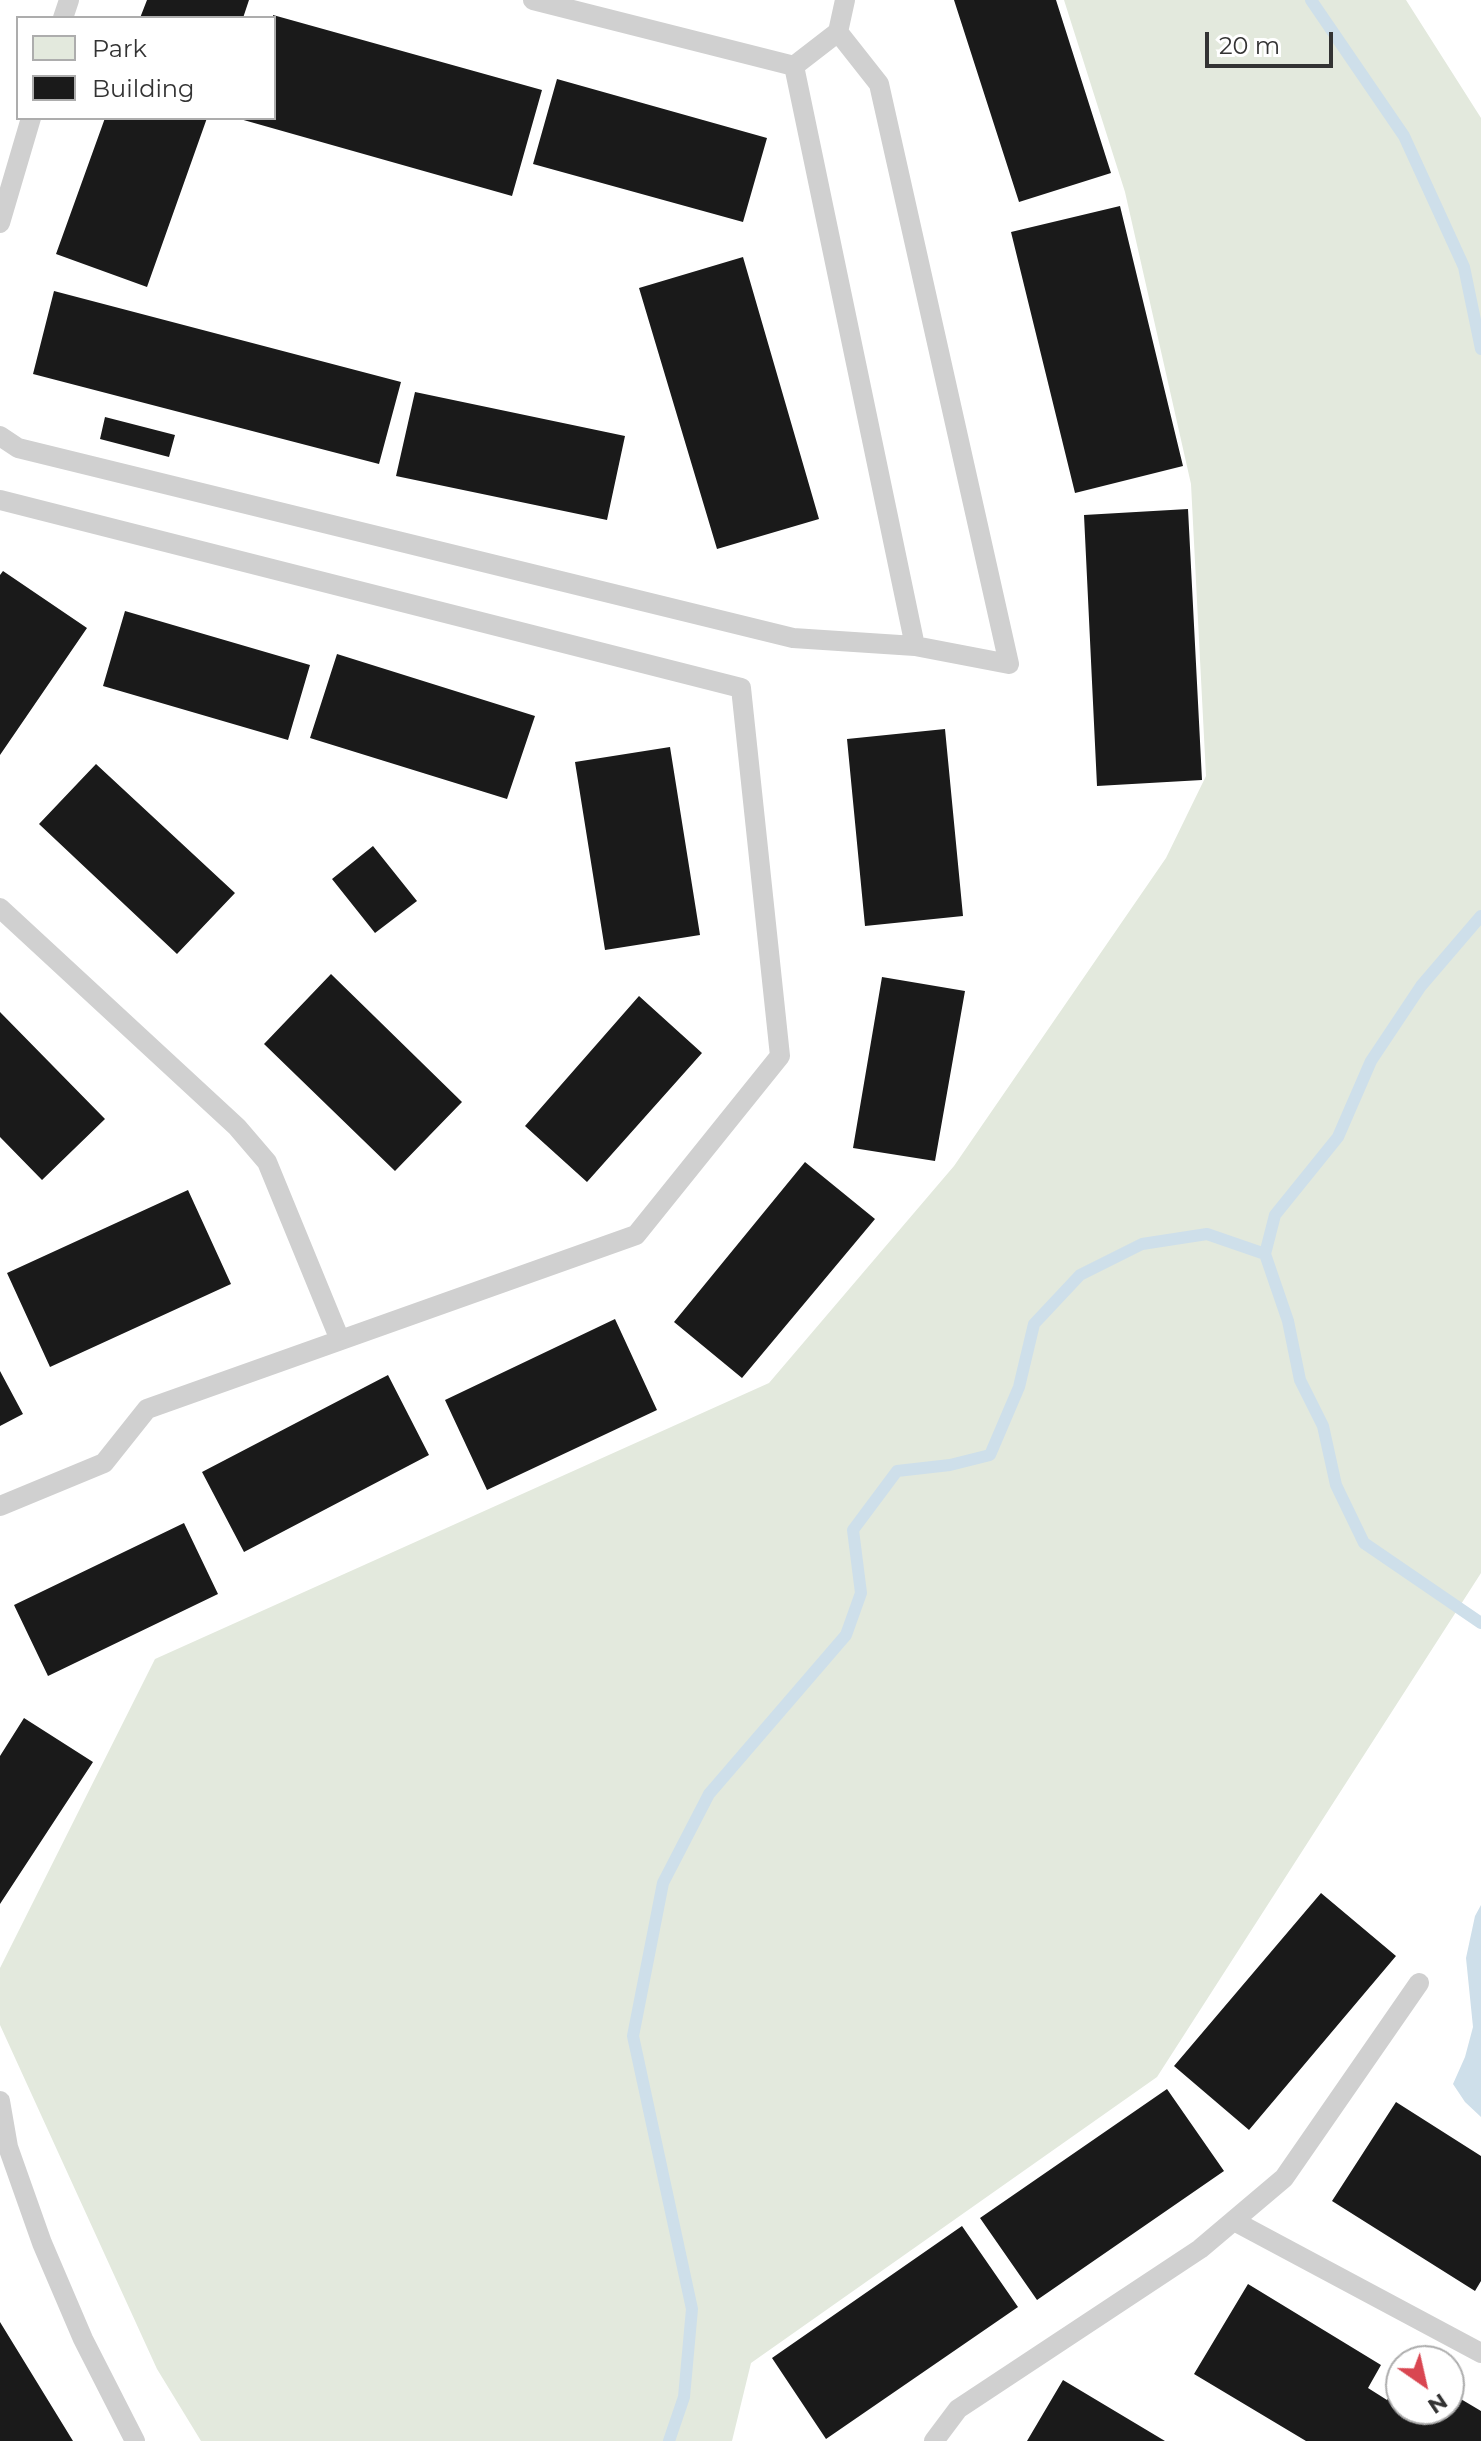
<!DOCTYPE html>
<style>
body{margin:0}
#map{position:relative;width:1481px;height:2441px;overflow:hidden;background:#fff;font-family:Montserrat,sans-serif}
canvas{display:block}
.legend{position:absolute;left:16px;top:16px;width:260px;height:104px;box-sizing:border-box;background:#fff;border:2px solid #adadad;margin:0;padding:10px 14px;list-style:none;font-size:24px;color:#333}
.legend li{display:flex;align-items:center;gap:16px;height:40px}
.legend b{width:40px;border:2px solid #adadad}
.north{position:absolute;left:1385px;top:2345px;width:80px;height:80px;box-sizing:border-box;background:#fff;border:2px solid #adadad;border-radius:50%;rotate:146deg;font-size:22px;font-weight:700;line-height:32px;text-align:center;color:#333}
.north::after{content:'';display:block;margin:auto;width:28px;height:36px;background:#d94651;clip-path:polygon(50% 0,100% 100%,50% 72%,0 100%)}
.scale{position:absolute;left:1205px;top:32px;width:128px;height:36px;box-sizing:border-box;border:4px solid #333;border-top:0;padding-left:10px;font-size:24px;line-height:28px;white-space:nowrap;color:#333;-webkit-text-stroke:6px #fff;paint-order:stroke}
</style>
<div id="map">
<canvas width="1481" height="2441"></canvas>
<ul class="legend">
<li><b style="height:22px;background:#e3e9dd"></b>Park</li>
<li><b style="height:22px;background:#1a1a1a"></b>Building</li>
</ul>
<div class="north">N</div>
<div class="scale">20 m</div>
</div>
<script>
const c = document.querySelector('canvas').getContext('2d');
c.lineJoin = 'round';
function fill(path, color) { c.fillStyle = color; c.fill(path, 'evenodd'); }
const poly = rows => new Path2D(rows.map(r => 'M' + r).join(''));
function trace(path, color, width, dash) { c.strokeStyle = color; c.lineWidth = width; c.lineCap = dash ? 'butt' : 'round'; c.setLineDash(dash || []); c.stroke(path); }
fill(poly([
 [1064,0,1406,0,1481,118,1481,1573,1157,2077,751,2363,732,2441,201,2441,157,2369,0,2025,0,1968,155,1659,769,1383,954,1166,1166,858,1206,776,1191,484,1125,192]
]), '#e3e9dd');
fill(poly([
 [1481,1905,1481,2117,1465,2102,1453,2084,1465,2057,1473,2027,1466,1958,1475,1916]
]), '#cedfea');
trace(poly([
 [1311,0,1404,136,1464,267,1481,349],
 [1265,1254,1288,1321,1300,1380,1323,1426,1336,1485,1364,1543,1481,1623],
 [669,2441,684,2397,692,2309,633,2036,663,1883,709,1794,846,1635,861,1593,853,1530,897,1471,950,1465,990,1455,1019,1387,1034,1324,1080,1275,1142,1244,1207,1234,1265,1254,1275,1215,1338,1137,1371,1061,1421,986,1481,916]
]), '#cedfea', 12);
fill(poly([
 [147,0,249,0,243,18,140,18],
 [954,0,1056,0,1111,173,1019,202],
 [273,15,542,90,512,196,240,119,274,118],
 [557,79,767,138,743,222,533,164],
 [105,118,207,118,147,287,56,254],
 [1120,206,1183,466,1075,493,1011,232],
 [743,257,819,519,717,549,639,288],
 [54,291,401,382,379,464,33,374],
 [415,392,625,436,607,520,396,476],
 [105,417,175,435,169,457,100,439],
 [1188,509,1202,780,1097,786,1084,515],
 [3,571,87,628,0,755,0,575],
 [125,611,310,665,288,740,103,686],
 [337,654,535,716,507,799,310,738],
 [945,729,963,916,865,926,847,739],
 [670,747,700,935,605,950,575,762],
 [96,764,235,893,177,954,39,824],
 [373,846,417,901,375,933,332,879],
 [331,974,462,1102,395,1171,264,1044],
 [882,977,965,991,935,1161,853,1148],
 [639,996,702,1053,587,1182,525,1126],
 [0,1012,105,1119,42,1180,0,1137],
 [805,1162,875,1219,742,1378,674,1322],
 [188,1190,231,1284,50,1367,7,1273],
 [615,1319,657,1410,487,1490,445,1400],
 [0,1371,23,1414,0,1426],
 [388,1375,429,1455,244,1552,202,1472],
 [184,1523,218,1594,48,1676,14,1605],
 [24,1718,93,1762,0,1904,0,1756],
 [1321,1893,1396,1956,1249,2130,1174,2066],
 [1167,2089,1224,2171,1037,2300,980,2218],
 [1396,2102,1481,2156,1481,2281,1475,2291,1332,2201],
 [962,2226,1018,2307,826,2439,772,2358],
 [1248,2284,1381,2365,1368,2388,1387,2400,1401,2378,1401,2409,1449,2409,1449,2392,1481,2411,1481,2441,1306,2441,1194,2374],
 [0,2322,73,2441,0,2441],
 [1063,2380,1165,2441,1027,2441]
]), '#1a1a1a');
trace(poly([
 [533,0,794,66],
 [845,0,838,32,794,66,915,646],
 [63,18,69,0],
 [0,223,31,118],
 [0,436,18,448,793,638,915,646,1009,664,879,84,838,32],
 [0,500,741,688,780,1056,636,1235,147,1409,104,1463,0,1506],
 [0,908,237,1127,267,1162,340,1340],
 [0,2101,8,2147,42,2243,83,2339,135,2441],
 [1234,2221,1481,2353],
 [934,2441,958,2409,1200,2249,1284,2178,1419,1983]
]), '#d0d0d0', 20);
</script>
